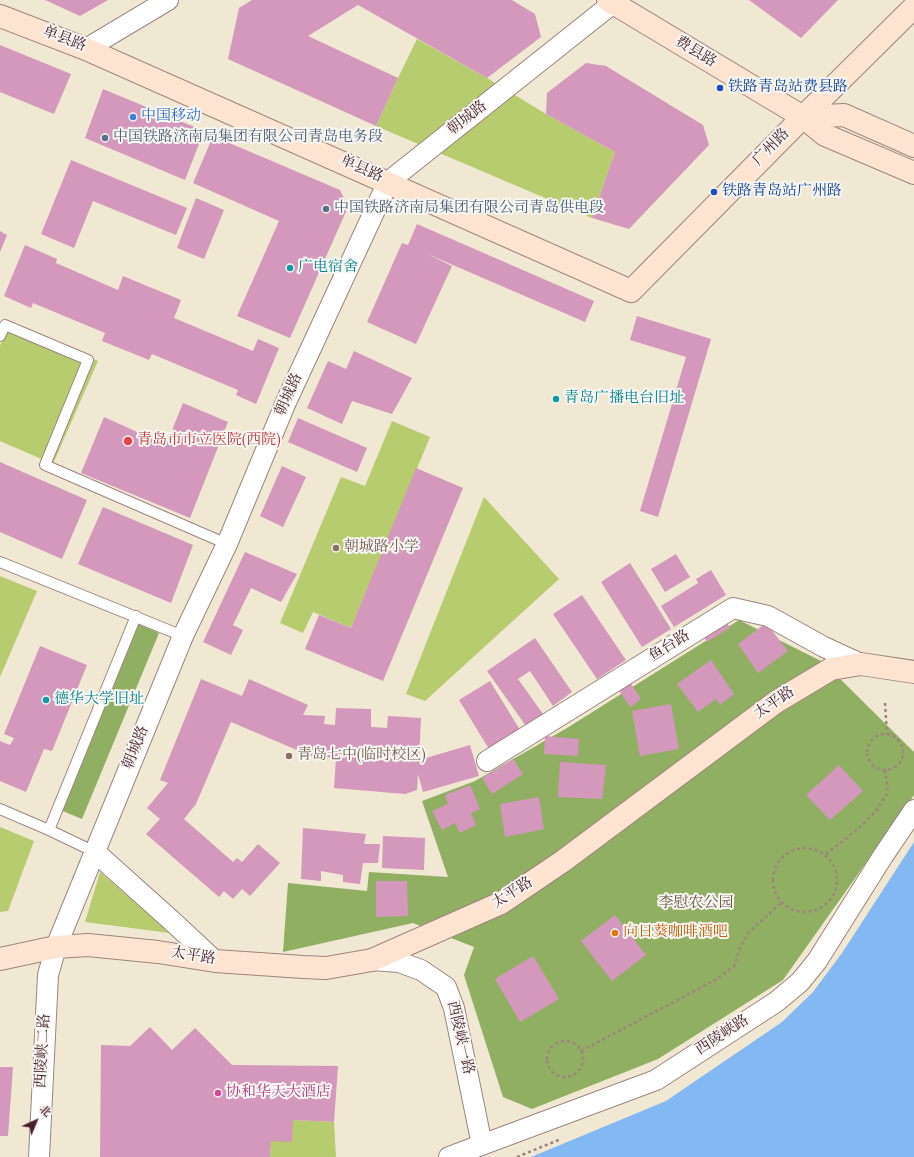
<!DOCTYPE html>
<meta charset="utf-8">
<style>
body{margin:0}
#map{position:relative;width:914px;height:1157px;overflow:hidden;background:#f0e8d2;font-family:Vollkorn,"Noto Serif SC",serif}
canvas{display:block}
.north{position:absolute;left:16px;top:1101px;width:40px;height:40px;-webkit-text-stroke:3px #f6f6f2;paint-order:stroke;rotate:44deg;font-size:11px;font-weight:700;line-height:16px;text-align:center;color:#4a1f2b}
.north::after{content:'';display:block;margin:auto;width:14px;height:18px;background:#4a1f2b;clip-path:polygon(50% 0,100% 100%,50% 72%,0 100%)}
</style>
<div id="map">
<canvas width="914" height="1157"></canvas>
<div class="north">北</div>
</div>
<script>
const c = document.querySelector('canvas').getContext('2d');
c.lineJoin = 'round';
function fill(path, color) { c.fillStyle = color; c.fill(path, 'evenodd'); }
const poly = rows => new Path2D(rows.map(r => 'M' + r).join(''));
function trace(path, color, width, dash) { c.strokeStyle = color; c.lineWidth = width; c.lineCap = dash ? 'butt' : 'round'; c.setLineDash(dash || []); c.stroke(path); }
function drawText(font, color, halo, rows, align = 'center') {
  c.font = font + ' Vollkorn,"Noto Serif SC",serif'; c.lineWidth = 4; c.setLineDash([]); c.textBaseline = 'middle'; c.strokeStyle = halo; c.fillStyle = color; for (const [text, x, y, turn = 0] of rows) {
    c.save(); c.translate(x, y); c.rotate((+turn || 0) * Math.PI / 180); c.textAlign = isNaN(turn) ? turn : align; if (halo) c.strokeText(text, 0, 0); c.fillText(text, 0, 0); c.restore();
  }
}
fill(poly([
 [417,39,487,78,546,114,615,152,592,218,376,126,398,78],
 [9,324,98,361,53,464,0,441,0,346],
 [392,421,430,437,351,628,313,612,303,633,280,623,341,477,365,486],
 [484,497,559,579,425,701,406,694],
 [0,576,37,591,0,677],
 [0,827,34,841,8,911,0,912],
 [100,872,170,933,85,922],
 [293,1120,334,1122,336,1157,270,1157,271,1141]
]), '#b7cb6f');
fill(poly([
 [739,620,823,662,914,752,914,795,783,980,658,1059,532,1109,503,1097,464,975,474,947,413,923,283,952,288,883,367,891,369,872,448,877,422,801,475,781,567,728],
 [136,623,159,633,82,819,60,810]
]), '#91af62');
fill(poly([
 [914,842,914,1157,531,1157,666,1101,782,1022,813,992,842,953]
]), '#84b8f2');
fill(poly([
 [45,0,108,0,80,16],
 [252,0,512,0,535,14,541,37,487,78,358,5,308,36,398,78,376,126,228,59,239,8],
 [749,0,838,0,801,38],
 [0,45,71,74,54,114,0,92],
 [586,63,606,66,703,125,709,145,629,229,592,218,615,152,546,114,547,93],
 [103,89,204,131,185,180,85,138],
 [213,136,340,190,348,207,290,338,237,316,279,221,193,183],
 [71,160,187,208,176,235,93,201,74,248,41,234],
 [196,198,224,210,204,259,177,248],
 [417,224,594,301,585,322,425,253,452,266,416,344,367,322,402,243,408,245],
 [0,231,7,235,0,252],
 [25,245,57,259,56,263,118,290,123,276,181,300,174,318,253,351,258,339,279,348,256,404,236,395,238,390,152,354,149,360,102,341,105,333,33,303,31,308,4,296],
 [637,316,711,339,658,517,640,511,686,357,630,340],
 [354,351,412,378,392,414,352,401,342,424,307,408,328,361,346,369],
 [183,403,228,422,190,518,81,473,104,417,166,445],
 [298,418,367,448,357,472,288,442],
 [0,462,87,500,62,559,0,532],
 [282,466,306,477,283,527,260,516],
 [416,468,463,488,383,681,305,649,319,615,351,628],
 [103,507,193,545,171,603,78,564],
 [245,552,297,574,281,602,251,588,233,625,243,630,231,655,203,642],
 [676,554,690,577,665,592,651,569],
 [630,563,671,629,642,647,601,582],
 [711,570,726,595,674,627,661,606,698,583,696,579],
 [582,595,626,660,597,679,553,614],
 [724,618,730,628,707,642,701,632],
 [766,623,788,651,758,673,738,644],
 [535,638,572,692,553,706,530,671,518,679,543,714,526,726,487,671],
 [40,646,87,665,52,751,44,749,26,792,0,781,0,741,10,745,14,738,4,734],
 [711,660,734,694,720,705,716,699,698,712,677,684],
 [201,679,242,696,249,679,308,705,303,715,325,716,324,724,335,725,336,708,371,709,371,727,387,728,388,716,421,718,419,760,470,745,479,776,423,792,418,774,417,790,405,794,334,788,336,758,311,756,231,722,196,804,184,819,233,862,237,858,242,862,258,844,280,863,250,896,242,889,233,899,224,891,219,897,146,834,160,819,147,808,168,783,160,780],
 [628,679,641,699,630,707,616,686],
 [490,681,520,730,489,749,459,700],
 [671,704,679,749,640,756,632,711],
 [545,736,579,739,578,756,544,754],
 [513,759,523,774,492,794,482,778],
 [560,762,606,765,602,799,558,797],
 [839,765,863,791,830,820,806,795],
 [470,785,480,809,471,813,476,825,460,833,455,823,442,830,432,811,448,804,445,795],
 [539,797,544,829,505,837,500,804],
 [303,828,366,834,364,844,380,844,378,863,363,863,360,884,343,882,343,875,321,871,321,881,301,879],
 [383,836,425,838,424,870,382,868],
 [376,881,407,881,408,916,376,917],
 [615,915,646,955,612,981,581,941],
 [533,956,559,999,520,1022,495,979],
 [150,1027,172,1050,195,1028,232,1065,338,1066,334,1122,293,1120,292,1142,271,1141,270,1157,100,1157,101,1045,130,1046],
 [0,1067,13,1067,8,1136,0,1136]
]), '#d398bc');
const lane = poly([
 [0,336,5,325,88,360,45,465,227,544],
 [0,562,183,636],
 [0,809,49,830,95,852],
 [49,830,136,616]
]);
const street = poly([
 [86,49,168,0],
 [487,761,733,608,768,616,824,647,861,664],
 [95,852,172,921,215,961],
 [372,960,399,962,421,970,446,987,454,1008,482,1145],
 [39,1157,48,975,56,947,183,636,227,544,286,402,388,182,617,0],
 [449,1157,656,1080,776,1002,800,982,817,961,883,856,914,810]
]);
const secondary = poly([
 [608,0,803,117,825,135,914,173],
 [0,16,86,49,631,291,803,117,914,7],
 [803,117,844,115,914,146],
 [0,959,56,947,88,945,158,952,215,961,303,967,326,968,372,960,501,903,563,861,776,702,831,669,861,664,914,672]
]);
trace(lane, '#9d847e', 12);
trace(street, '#9d847e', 22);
trace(secondary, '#9d847e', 24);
trace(poly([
 [885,703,887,734],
 '867 752a18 18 0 1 1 36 0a18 18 0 1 1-36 0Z',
 '773 880a32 32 0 1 1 64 0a32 32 0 1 1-64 0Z',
 [826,854,858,829,876,811,888,792,885,770],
 '547 1059a18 18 0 1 1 36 0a18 18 0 1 1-36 0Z',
 [581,1051,717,979,734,966,741,946,749,932,782,902],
 [517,1157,561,1139]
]), '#9d847e', 2.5, [3, 3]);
trace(lane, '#fff', 10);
trace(street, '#fff', 20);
trace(secondary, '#fde4d1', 22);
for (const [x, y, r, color] of [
 [720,88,4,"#1a4fb4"],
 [133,117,4,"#3f7fe0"],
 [105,138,4,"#5c6f8a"],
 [714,192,4,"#1a4fb4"],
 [326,209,4,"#5c6f8a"],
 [290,268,4,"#0f9aa8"],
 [556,399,4,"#0f9aa8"],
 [128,441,5,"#e0444e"],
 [336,548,4,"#8d6e63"],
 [46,700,4,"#0f9aa8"],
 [289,756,4,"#8d6e63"],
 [615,933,4,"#e8710a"],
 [218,1093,4,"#d1479c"]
]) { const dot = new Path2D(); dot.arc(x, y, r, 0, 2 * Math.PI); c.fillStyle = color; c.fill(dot); trace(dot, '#f6f6f2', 1.5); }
drawText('15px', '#4a1f2b', '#f6f6f2', [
 ["单县路",64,40,21],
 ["费县路",695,53,31],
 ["朝城路",468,119,-38],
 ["广州路",772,148,-46],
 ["单县路",361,170,24],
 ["朝城路",290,395,-66],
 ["鱼台路",670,647,-32],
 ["太平路",775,704,-34],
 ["朝城路",137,748,-68],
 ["太平路",513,894,-32],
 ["太平路",193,957,9],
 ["西陵峡路",723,1036,-33],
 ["西陵峡一路",459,1038,77],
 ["西陵峡二路",44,1051,-87]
]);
drawText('15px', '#164399', '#f6f6f2', [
 ["铁路青岛站费县路",728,88],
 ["铁路青岛站广州路",722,192]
], 'left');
drawText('15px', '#366cbe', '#f6f6f2', [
 ["中国移动",141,117]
], 'left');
drawText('15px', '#4e5e75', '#f6f6f2', [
 ["中国铁路济南局集团有限公司青岛电务段",113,138],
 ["中国铁路济南局集团有限公司青岛供电段",334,209]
], 'left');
drawText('15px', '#0d838f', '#f6f6f2', [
 ["广电宿舍",298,268],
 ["青岛广播电台旧址",564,399],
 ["德华大学旧址",54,700]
], 'left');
drawText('15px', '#be3a42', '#f6f6f2', [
 ["青岛市市立医院(西院)",137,441]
], 'left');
drawText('15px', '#785e54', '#f6f6f2', [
 ["朝城路小学",344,548],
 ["青岛七中(临时校区)",297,756]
], 'left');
drawText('15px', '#6b533f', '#f6f6f2', [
 ["李慰农公园",696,904]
]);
drawText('15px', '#c56008', '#f6f6f2', [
 ["向日葵咖啡酒吧",623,933]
], 'left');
drawText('15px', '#b23c85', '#f6f6f2', [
 ["协和华天大酒店",226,1093]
], 'left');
</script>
